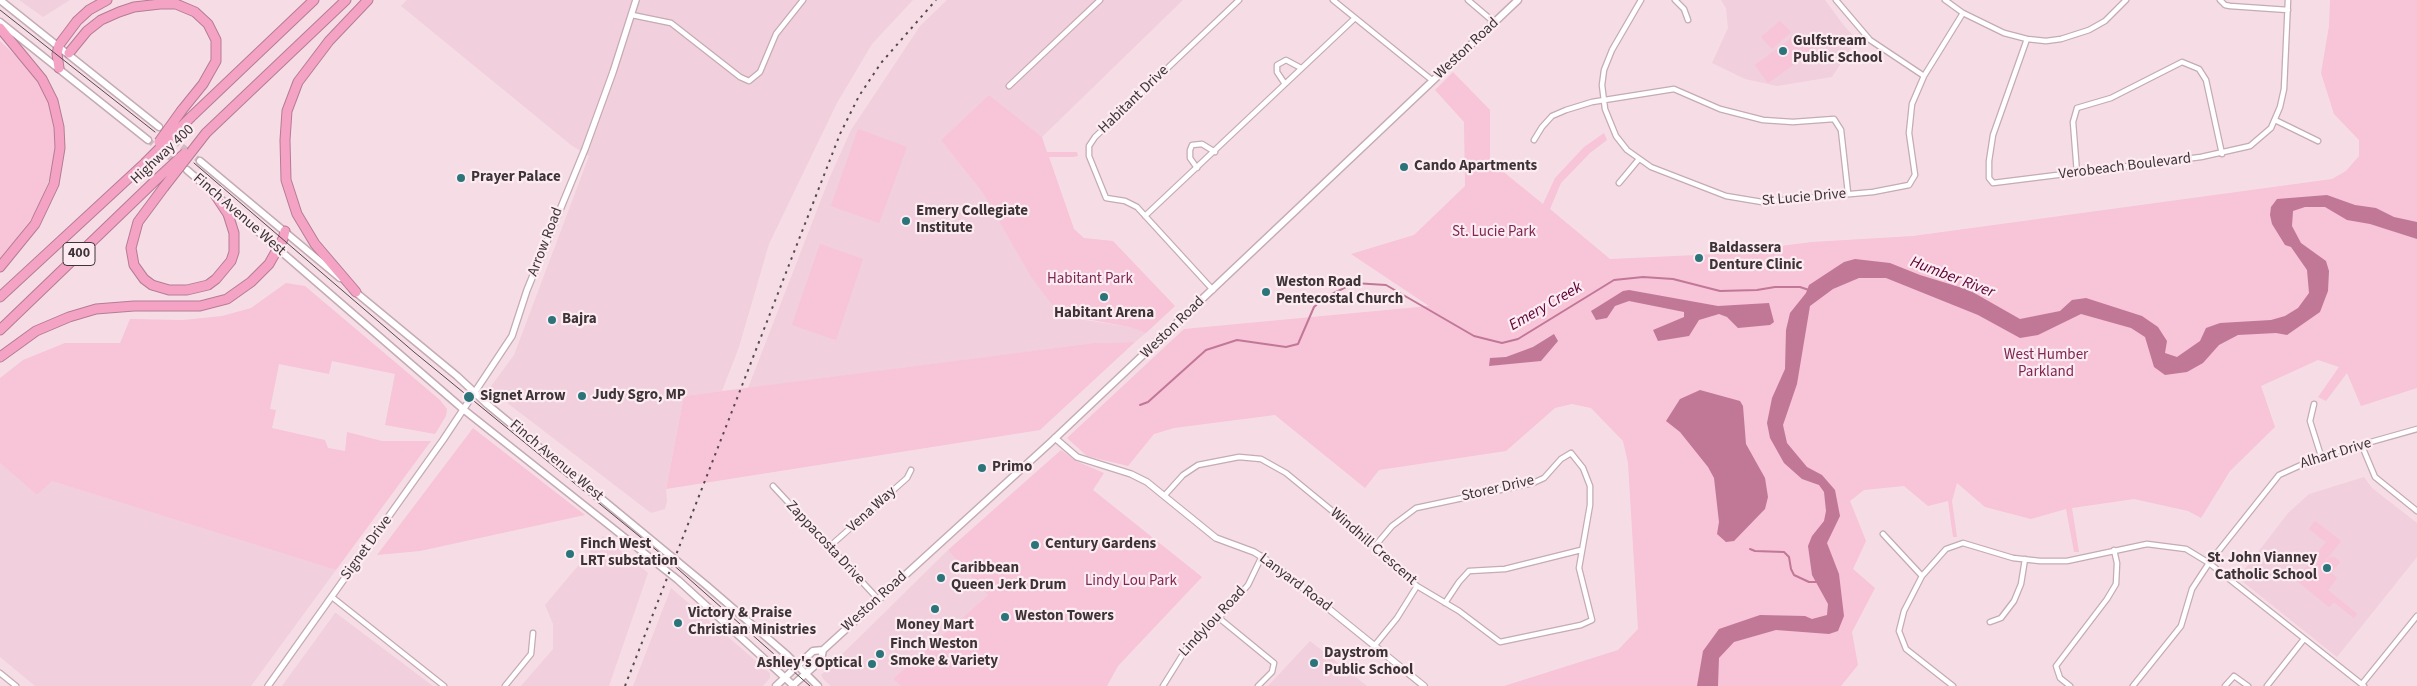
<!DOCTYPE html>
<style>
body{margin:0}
canvas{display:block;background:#f6dce5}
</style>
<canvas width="2417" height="686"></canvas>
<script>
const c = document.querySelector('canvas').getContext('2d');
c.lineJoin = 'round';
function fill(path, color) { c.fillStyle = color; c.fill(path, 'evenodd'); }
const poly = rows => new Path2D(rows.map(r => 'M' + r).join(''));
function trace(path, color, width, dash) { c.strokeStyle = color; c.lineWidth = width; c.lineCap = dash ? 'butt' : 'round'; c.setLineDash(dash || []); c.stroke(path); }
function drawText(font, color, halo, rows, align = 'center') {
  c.font = font + ' "Source Sans 3",sans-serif'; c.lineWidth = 4.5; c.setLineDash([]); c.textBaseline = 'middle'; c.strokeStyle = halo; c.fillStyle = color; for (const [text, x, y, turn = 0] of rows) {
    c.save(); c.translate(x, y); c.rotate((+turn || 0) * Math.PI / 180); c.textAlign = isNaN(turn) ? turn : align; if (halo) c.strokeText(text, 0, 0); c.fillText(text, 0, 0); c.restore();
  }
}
fill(poly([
 [19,0,70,0,43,17],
 [407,0,913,0,872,44,837,103,769,244,739,347,722,391,684,396,666,488,667,501,665,509,651,513,489,389,514,355,589,156,571,145,401,6],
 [947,0,1183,0,1042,137,989,95,941,140,983,193,1031,277,1059,314,1072,318,1130,327,1146,333,1135,342,1094,343,748,388,829,179,851,130,920,26],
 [1721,0,1825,0,1845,27,1857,39,1832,77,1777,86,1745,79,1712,63,1728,28,1726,8],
 [0,463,37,495,52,481,336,570,251,686,35,686,0,657],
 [2364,477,2372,488,2417,523,2417,557,2337,657,2238,578,2288,513,2309,494],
 [603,536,648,573,609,686,521,686,553,649,553,624,545,605],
 [948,550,989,594,893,679,901,686,831,686,824,680,821,675],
 [671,588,770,673,770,678,763,686,633,686],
 [335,613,336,613,433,686,282,686],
 [1310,641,1367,686,1268,686]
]), '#f1cfdc');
fill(poly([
 [2330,0,2417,0,2417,388,2361,406,2347,373,2326,401,2318,397,2339,367,2318,360,2261,386,2275,427,2230,471,2201,518,2188,511,2134,499,2072,508,2079,552,2074,552,2066,509,2031,519,1985,507,1957,483,1952,501,1957,537,1953,537,1948,501,1928,506,1904,486,1864,490,1850,501,1866,541,1853,569,1875,588,1852,632,1858,665,1841,686,1504,686,1618,650,1638,629,1628,463,1623,441,1591,408,1572,404,1555,408,1506,451,1379,470,1365,488,1275,415,1174,428,1154,434,1128,466,1087,456,1067,438,1184,329,1429,306,1351,254,1414,235,1465,186,1464,122,1435,90,1453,72,1490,110,1490,161,1543,204,1555,178,1584,147,1604,133,1607,140,1590,153,1561,183,1550,209,1610,259,1718,254,1812,242,1913,236,2332,179,2346,171,2359,156,2359,140,2334,114,2321,73,2329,26],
 [1780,21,1791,32,1772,49,1761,37],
 [1800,32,1814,50,1768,83,1755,65],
 [0,41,32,71,40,83,52,112,56,146,53,170,41,200,34,215,0,260],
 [989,95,1042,137,1047,152,1077,152,1078,156,1073,157,1049,157,1074,229,1084,238,1113,241,1175,306,1146,333,1130,327,1059,314,1031,277,983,193,941,140],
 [858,129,907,147,879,223,831,206],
 [820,244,863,259,836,340,792,325],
 [286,283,305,286,440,400,447,409,446,416,435,434,385,425,395,374,332,361,329,374,279,364,270,409,276,410,272,428,325,440,328,448,345,451,347,432,382,441,431,441,336,570,52,481,37,495,0,463,0,378,23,360,65,343,120,343,130,319,183,320,222,316,251,308],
 [1135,342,1040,430,666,489,684,396,1094,343],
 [473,428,585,515,420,551,377,555],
 [1061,450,1076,461,1104,473,1093,490,1202,577,1118,666,1107,686,901,686,893,679,988,595,948,550],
 [2315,521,2341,541,2322,565,2330,557,2334,557,2340,562,2331,573,2337,578,2328,590,2357,614,2354,618,2334,602,2329,607,2296,580,2326,542,2309,529]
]), '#f7c4d8');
fill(poly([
 [2327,195,2355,205,2376,208,2394,217,2417,222,2417,239,2370,224,2347,220,2325,207,2305,207,2293,211,2292,226,2301,243,2326,261,2329,271,2328,291,2320,312,2287,335,2276,333,2238,335,2219,345,2203,363,2187,372,2165,375,2154,367,2145,337,2131,328,2081,314,2038,335,2020,338,1978,315,1886,278,1859,278,1833,289,1810,306,1797,384,1783,425,1787,443,1807,467,1822,475,1835,490,1840,516,1827,543,1839,574,1844,616,1838,631,1829,634,1776,630,1734,642,1719,658,1718,686,1697,686,1703,651,1719,629,1760,615,1805,616,1812,619,1827,615,1828,604,1812,575,1808,546,1812,536,1824,521,1826,511,1824,492,1819,485,1802,479,1784,463,1770,438,1767,423,1772,398,1785,369,1786,330,1790,313,1806,293,1809,285,1844,262,1855,259,1890,263,1920,275,1969,290,2020,319,2060,311,2072,300,2086,298,2142,316,2158,327,2167,341,2165,353,2177,357,2200,341,2206,328,2220,323,2271,320,2285,316,2298,308,2309,293,2307,270,2291,247,2285,245,2272,224,2270,215,2271,207,2277,199],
 [1629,290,1718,306,1769,303,1774,322,1770,325,1738,328,1727,317,1719,314,1699,320,1689,336,1658,341,1653,330,1684,317,1684,312,1629,301,1615,306,1607,318,1596,320,1591,311,1623,291],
 [1554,334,1558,341,1541,361,1489,366,1490,358,1506,357,1533,347],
 [1700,390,1740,401,1743,406,1746,444,1765,478,1768,497,1765,509,1734,541,1726,542,1717,534,1719,522,1714,478,1708,467,1680,432,1666,421,1680,399]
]), '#c17796');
trace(poly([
 [1140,405,1148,402,1206,350,1237,340,1286,347,1298,344,1314,307,1324,298,1354,283,1386,285,1474,336,1502,343,1518,339,1614,280,1643,277,1673,279,1720,291,1757,290,1775,287,1800,287,1809,290],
 [1750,549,1755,551,1784,552,1789,557,1791,569,1794,575,1809,582,1817,582]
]), '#c17796', 2);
trace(poly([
 [168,135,200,161],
 [148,140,178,164]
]), '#d1bac2', 6, [6, 3]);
const minor = poly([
 [1333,0,1433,81],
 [1468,0,1495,23],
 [1641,0,1612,50,1604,70,1602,85,1605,109,1616,136,1627,150,1651,167,1726,196,1762,202,1873,192,1909,185,1915,175,1909,133,1912,104,1924,76,1963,13],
 [1675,0,1684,9,1688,20],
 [1836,0,1870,40,1924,76],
 [1945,0,1963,13,2004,33,2027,39,2046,41,2061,39,2089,30,2105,21,2126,0],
 [2220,0,2225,5,2230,6,2288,10],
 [632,15,671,23,740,77,749,81,760,72,776,34,803,0],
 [2027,39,1993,135,1989,161,1989,178,1993,183,2201,157,2250,146,2271,128,2280,107,2284,89,2288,0],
 [1285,84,1277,72,1277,65,1286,60,1301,68],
 [1009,86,1100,0],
 [2275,120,2318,141],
 [1534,140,1542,127,1552,116,1566,110,1592,102,1674,89,1720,109,1763,120,1793,122,1834,119,1841,130,1848,193],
 [1197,168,1190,158,1190,150,1192,145,1202,144,1215,152],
 [2077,173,2073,122,2077,108,2111,98,2182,62,2199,69,2206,80,2222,154],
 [1619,183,1639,159],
 [1145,216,1355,18],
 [1213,290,1137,207,1125,201,1106,198,1089,156,1089,146,1095,137,1239,0],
 [2314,404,2310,421,2321,456],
 [2362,446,2375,477,2417,511],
 [773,486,878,599],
 [1165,495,1183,475,1198,465,1239,457,1261,459,1286,473,1375,546,1391,564,1417,586,1459,611,1500,642,1581,625,1592,620,1579,568,1590,505,1590,486,1583,468,1571,453,1561,459,1544,478,1533,483,1416,508,1392,526,1375,546],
 [1883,534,1922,576],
 [829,547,907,478,911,470],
 [332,597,444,686],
 [1445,603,1459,582,1469,571,1505,569,1581,550],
 [1219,618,1274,663,1272,672,1258,686],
 [1990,622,2001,618,2014,601,2021,584,2025,559],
 [1375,645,1397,618,1417,586],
 [0,673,16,686],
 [2362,684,2417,616],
 [505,686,531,654,533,633],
 [1163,686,1188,646,1219,618,1248,585,1262,556],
 [1953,686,1906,649,1899,631,1904,611,1922,576,1946,549,1963,543,2013,558,2040,561,2067,561,2147,544,2186,549,2209,563,2364,686],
 [2070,686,2060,678,2056,666,2107,599,2116,584,2117,563,2114,550],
 [2133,686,2181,626,2192,589,2209,563,2279,475,2321,456,2417,429],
 [2225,686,2234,676,2248,686],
 [2267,686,2304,639]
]);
const tertiary = poly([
 [1055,438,1077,457,1131,474,1147,482,1216,538,1254,552,1276,566,1424,686],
 [268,686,443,440,512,336,527,290,585,149,613,72,636,0]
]);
const secondary = poly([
 [0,0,159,127],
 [0,22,148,140],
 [200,161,340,278],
 [187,170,463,409,678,580,794,686],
 [353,290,457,376,488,405,706,585,787,655,818,686],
 [776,686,813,651,823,650,1051,442,1518,0],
 [792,686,821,660,823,650]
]);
const motorway = poly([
 [0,28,42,79,53,101,59,127,60,148,54,184,35,224,0,267],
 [69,53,87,31,101,20,119,12,134,7,160,4,176,4,195,12,208,24,216,40,216,61,203,84,182,110],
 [59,68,57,54,59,45,77,21,89,10,107,0],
 [191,117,314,0],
 [206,133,346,0],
 [164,187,138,222,131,248,134,265,144,279,152,285,169,290,187,290,208,285,216,279,231,261,234,252,234,233,228,214,214,193],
 [356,292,315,244,297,214,286,180,285,140,287,111,298,82,329,41,368,0],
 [0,297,145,163],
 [0,330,158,178],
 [0,357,36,331,69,317,96,309,134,306,200,306,227,299,251,282,269,264,283,239,285,231]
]);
trace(minor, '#c4abb4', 7);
trace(tertiary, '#c4abb4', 8);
trace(secondary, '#c4abb4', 9);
trace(motorway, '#b57c94', 11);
trace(minor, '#fff', 4.5);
trace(tertiary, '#fff', 5.5);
trace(secondary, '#fff', 6);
trace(motorway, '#f5a3c5', 9);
trace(poly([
 [0,10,155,132],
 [194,163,414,352,661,554,810,686]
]), '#55494e', 1);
trace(poly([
 [625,686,840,134,859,96,881,63,936,0]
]), '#55494e', 2, [2.5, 5]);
const motorwayBridge = poly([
 [159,142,182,110],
 [145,163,191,117],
 [158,178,185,153],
 [164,187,206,133]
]);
trace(motorwayBridge, '#b57c94', 11, []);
trace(motorwayBridge, '#f5a3c5', 9);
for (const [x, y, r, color] of [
 [1783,51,5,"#2a747a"],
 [1404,167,5,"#2a747a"],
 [461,178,5,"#2a747a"],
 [906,221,5,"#2a747a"],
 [1699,258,5,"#2a747a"],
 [1266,292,5,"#2a747a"],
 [1104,297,5,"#2a747a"],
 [552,320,5,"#2a747a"],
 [582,396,5,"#2a747a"],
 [469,397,6,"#2a747a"],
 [982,468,5,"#2a747a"],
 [1035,545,5,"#2a747a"],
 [570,554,5,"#2a747a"],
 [2327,568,5,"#2a747a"],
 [941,578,5,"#2a747a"],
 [935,609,5,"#2a747a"],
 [1005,617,5,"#2a747a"],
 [678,623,5,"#2a747a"],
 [880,654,5,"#2a747a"],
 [1314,663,5,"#2a747a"],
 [872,664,5,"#2a747a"]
]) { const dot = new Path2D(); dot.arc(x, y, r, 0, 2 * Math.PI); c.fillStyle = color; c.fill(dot); trace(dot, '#fcecf2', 2); }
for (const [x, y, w] of [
 [79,254,32]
]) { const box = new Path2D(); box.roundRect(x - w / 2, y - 11.5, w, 23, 4); c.fillStyle = '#fcecf2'; c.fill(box); trace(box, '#3e3438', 1); }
drawText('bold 14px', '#3e3438', null, [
 ["400",79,254]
]);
drawText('bold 15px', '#3e3438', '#fcecf2', [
 ["Gulfstream",1793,42],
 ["Public School",1793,59],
 ["Cando Apartments",1414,167],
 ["Prayer Palace",471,178],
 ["Emery Collegiate",916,212],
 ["Institute",916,229],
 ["Baldassera",1709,249],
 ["Denture Clinic",1709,266],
 ["Weston Road",1276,283],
 ["Pentecostal Church",1276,300],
 ["Habitant Arena",1104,314,"center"],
 ["Bajra",562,320],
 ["Judy Sgro, MP",592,396],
 ["Signet Arrow",480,397],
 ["Primo",992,468],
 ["Finch West",580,545],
 ["LRT substation",580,562],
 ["Century Gardens",1045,545],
 ["St. John Vianney",2317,559,"right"],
 ["Catholic School",2317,576,"right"],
 ["Caribbean",951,569],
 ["Queen Jerk Drum",951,586],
 ["Victory & Praise",688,614],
 ["Christian Ministries",688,631],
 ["Weston Towers",1015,617],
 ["Money Mart",935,626,"center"],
 ["Finch Weston",890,645],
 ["Smoke & Variety",890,662],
 ["Daystrom",1324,654],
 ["Public School",1324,671],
 ["Ashley's Optical",862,664,"right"]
], 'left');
drawText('15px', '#3e3438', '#fcecf2', [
 ["Weston Road",1467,49,-43],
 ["Habitant Drive",1134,100,-44],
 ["Highway 400",163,155,-43],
 ["Verobeach Boulevard",2125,167,-7],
 ["St Lucie Drive",1804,198,-5],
 ["Finch Avenue West",239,215,41],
 ["Arrow Road",546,242,-69],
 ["Weston Road",1173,328,-44],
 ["Alhart Drive",2336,454,-17],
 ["Finch Avenue West",556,461,40],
 ["Storer Drive",1498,489,-13],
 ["Vena Way",872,510,-42],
 ["Zappacosta Drive",825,543,47],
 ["Windhill Crescent",1373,547,41],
 ["Signet Drive",367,548,-54],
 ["Lanyard Road",1295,583,37],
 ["Weston Road",875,602,-42],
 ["Lindylou Road",1213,622,-47]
]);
drawText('15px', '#7f2653', '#fcecf2', [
 ["St. Lucie Park",1494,233],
 ["Habitant Park",1090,280],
 ["West Humber",2046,356],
 ["Parkland",2046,373],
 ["Lindy Lou Park",1131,582]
]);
drawText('italic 16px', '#5e0037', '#fcecf2', [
 ["Humber River",1952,278,21],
 ["Emery Creek",1546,307,-30]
]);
</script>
